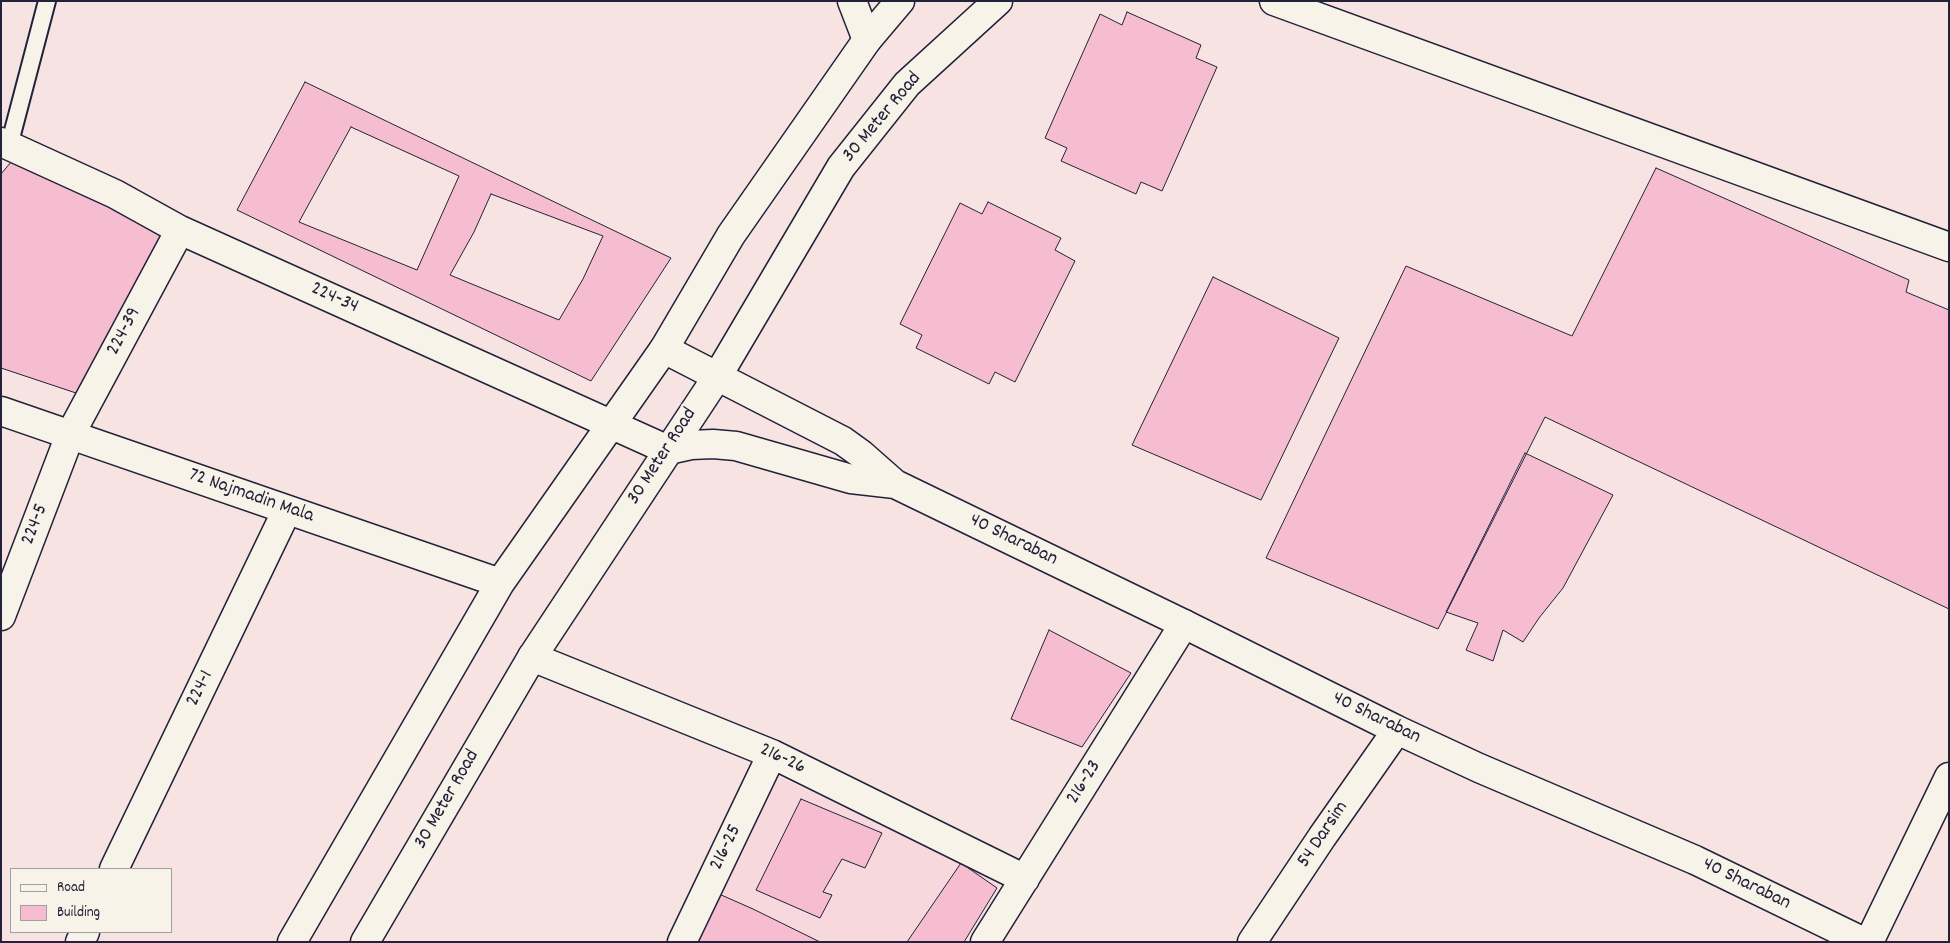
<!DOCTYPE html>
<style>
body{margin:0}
#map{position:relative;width:1950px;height:943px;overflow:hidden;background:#f7e3e1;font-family:Dekko,sans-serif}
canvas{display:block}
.frame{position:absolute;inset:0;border:2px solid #22223b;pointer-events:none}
.legend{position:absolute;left:10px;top:868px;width:162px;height:65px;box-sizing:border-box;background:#f7f3e8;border:1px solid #a29fa3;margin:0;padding:6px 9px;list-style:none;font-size:15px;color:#22223b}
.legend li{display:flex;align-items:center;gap:10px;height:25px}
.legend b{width:25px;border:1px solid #a29fa3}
</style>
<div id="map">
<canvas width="1950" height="943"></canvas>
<div class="frame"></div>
<ul class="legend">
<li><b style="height:6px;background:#f7f3e8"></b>Road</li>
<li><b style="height:14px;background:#f6bdd1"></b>Building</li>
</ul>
</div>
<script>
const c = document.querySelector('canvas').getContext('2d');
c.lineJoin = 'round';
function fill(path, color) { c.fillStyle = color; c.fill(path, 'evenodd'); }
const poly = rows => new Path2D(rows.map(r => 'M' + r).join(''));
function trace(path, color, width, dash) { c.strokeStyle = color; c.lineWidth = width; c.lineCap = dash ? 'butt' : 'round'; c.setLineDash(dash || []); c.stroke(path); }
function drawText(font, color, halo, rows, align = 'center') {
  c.font = font + ' Dekko,sans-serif'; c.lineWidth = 5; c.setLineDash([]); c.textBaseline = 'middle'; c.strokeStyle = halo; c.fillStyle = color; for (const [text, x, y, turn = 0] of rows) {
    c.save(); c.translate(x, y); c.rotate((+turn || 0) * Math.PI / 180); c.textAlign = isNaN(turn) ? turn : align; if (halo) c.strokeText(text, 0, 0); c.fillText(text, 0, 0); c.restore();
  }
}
fill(poly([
 [778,776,1001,882,964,942,695,942]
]), '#f7d8dc');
const building = poly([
 [1127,12,1201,45,1196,58,1217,67,1162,191,1141,182,1136,194,1061,161,1067,148,1045,138,1100,14,1122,25,1127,12],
 [305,82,671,258,591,381,237,210,305,82],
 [351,127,459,176,417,270,299,222,351,127],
 [16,156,166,232,82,395,1,368,1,174,16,156],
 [1656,168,1909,280,1906,292,1949,310,1949,609,1545,417,1438,629,1266,558,1406,266,1572,336,1656,168],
 [491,194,603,236,583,279,559,320,450,275,474,232,491,194],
 [988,202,1061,238,1055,250,1075,261,1015,382,995,372,989,384,916,348,922,335,900,324,960,203,982,214,988,202],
 [1213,277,1339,338,1261,500,1132,445,1213,277],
 [1525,453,1613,495,1563,588,1539,618,1523,642,1503,630,1493,661,1466,650,1478,623,1446,612,1525,453],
 [1049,630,1131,673,1082,747,1011,719,1049,630],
 [801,799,882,833,865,868,842,859,823,892,832,895,820,918,756,890,801,799],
 [961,863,997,888,964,942,907,942,961,863],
 [719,894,753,909,820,942,695,942,719,894]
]);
fill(building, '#f6bdd1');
trace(building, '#22223b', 1);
const service = poly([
 [9,146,47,1]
]);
const minor = poly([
 [852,1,867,40],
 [1274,1,1949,247],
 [1,142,115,194,180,230,668,450],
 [1,616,70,435,180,230],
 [532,657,772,754,1025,879],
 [114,869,287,510],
 [80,942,85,932],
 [682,942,772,754],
 [985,942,1184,624],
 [1869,942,1949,777]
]);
const tertiary = poly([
 [664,349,843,441,861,454,895,484,1184,624,1397,730,1479,768,1695,860,1864,942],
 [668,450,691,445,713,444,736,446,851,479,895,484],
 [1252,942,1322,837,1397,730]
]);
const secondary = poly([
 [1,411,500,583],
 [292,942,500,583,664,349,731,235,867,40,900,1],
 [365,942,532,657,717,377,841,167,907,84,998,1]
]);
trace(service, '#22223b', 20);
trace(minor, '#22223b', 31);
trace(tertiary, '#22223b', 31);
trace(secondary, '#22223b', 31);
trace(service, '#f7f3e8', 16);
trace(minor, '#f7f3e8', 28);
trace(tertiary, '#f7f3e8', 28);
trace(secondary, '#f7f3e8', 28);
drawText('20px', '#22223b', '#f7f3e8', [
 ["30 Meter Road",883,118,-50],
 ["224-34",334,299,24],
 ["224-39",125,332,-62],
 ["30 Meter Road",663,457,-57],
 ["72 Najmadin Mala",251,497,19],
 ["224-5",36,525,-69],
 ["40 Sharaban",1013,541,26],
 ["224-1",201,689,-64],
 ["40 Sharaban",1376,719,26],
 ["216-26",782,760,25],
 ["216-23",1085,783,-58],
 ["30 Meter Road",448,800,-60],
 ["54 Darsim",1324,835,-56],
 ["216-25",727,848,-64],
 ["40 Sharaban",1746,885,26]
]);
</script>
